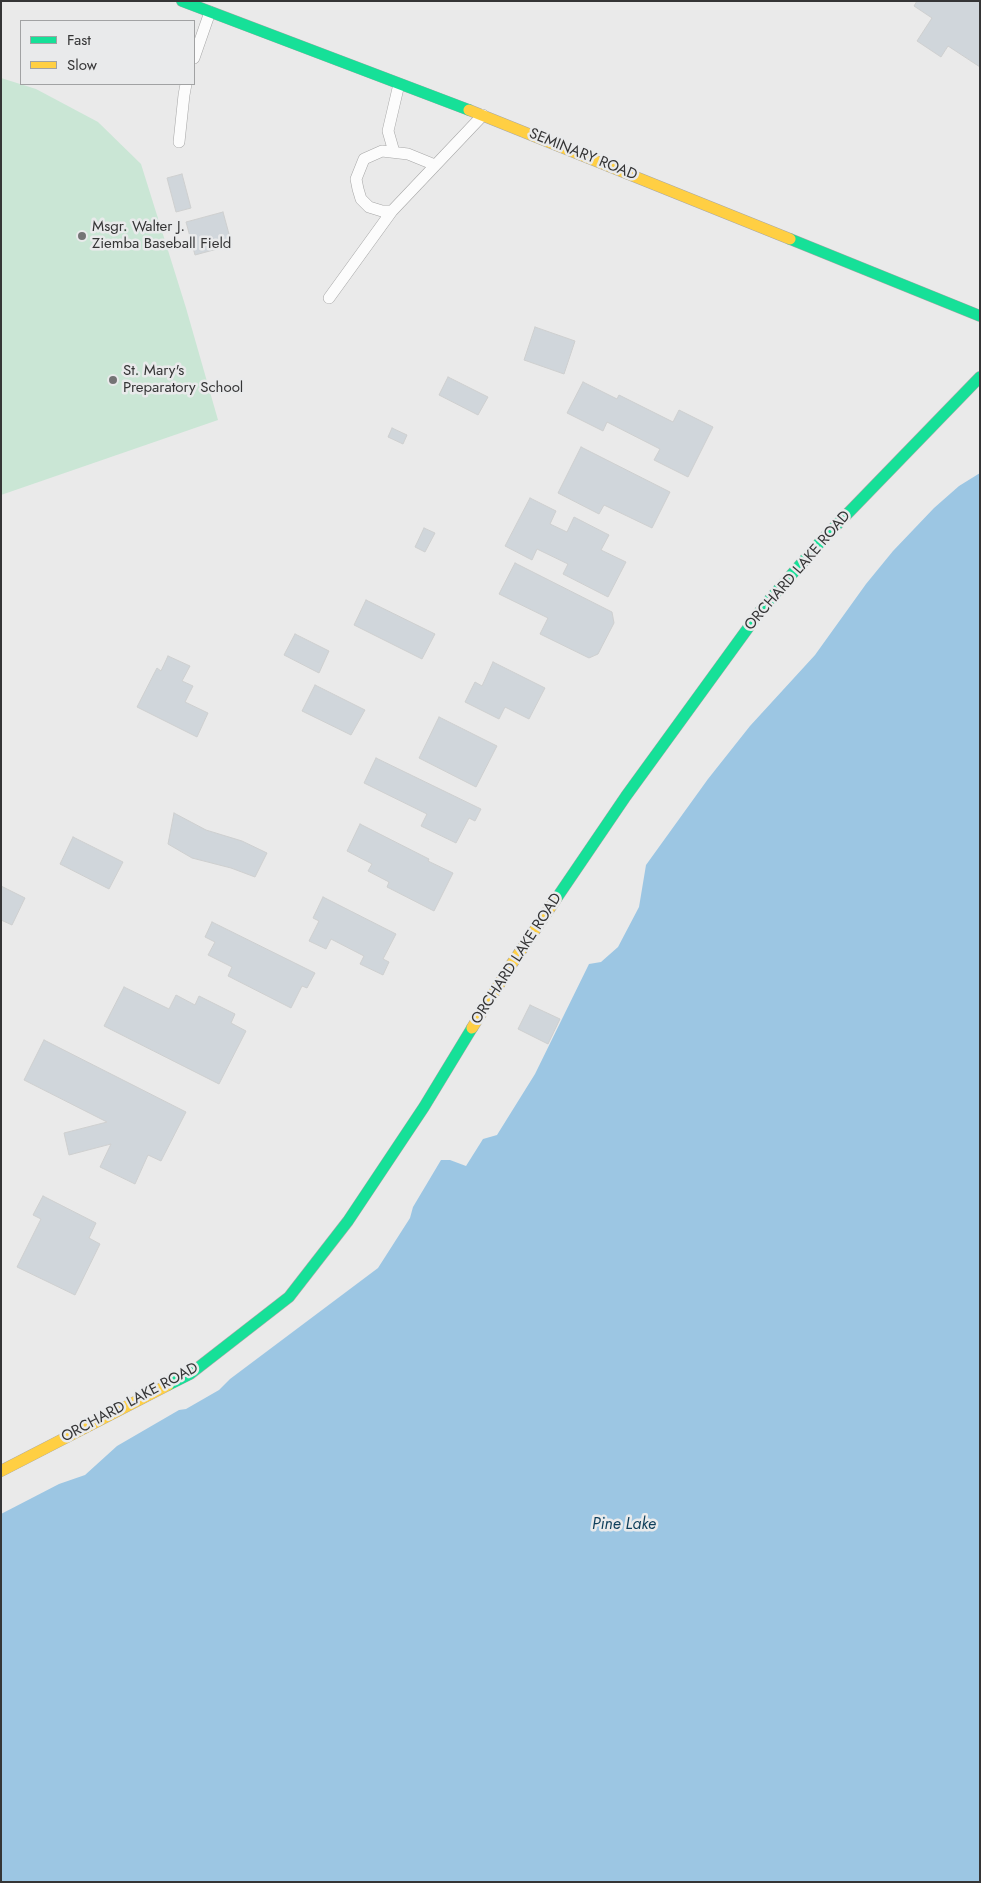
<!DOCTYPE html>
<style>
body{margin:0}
#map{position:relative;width:981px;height:1883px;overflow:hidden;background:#eaeaea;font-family:Jost,sans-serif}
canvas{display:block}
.frame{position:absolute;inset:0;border:2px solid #353536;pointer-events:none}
.legend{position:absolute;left:20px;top:20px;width:175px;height:65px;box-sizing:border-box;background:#e9eaeb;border:1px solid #a1a2a3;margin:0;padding:6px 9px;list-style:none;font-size:15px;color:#353536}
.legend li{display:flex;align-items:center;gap:10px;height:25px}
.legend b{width:25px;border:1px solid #a1a2a3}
</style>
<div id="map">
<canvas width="981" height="1883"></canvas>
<div class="frame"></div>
<ul class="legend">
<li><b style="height:6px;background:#16e098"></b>Fast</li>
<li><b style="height:6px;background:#ffcf43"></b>Slow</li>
</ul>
</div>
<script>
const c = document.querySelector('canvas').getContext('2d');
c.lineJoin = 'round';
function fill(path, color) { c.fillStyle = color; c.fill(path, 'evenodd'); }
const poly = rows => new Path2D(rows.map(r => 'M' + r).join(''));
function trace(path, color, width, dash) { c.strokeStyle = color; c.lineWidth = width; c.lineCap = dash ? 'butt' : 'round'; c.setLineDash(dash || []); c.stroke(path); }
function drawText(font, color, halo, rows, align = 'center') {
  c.font = font + ' Jost,sans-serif'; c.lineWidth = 5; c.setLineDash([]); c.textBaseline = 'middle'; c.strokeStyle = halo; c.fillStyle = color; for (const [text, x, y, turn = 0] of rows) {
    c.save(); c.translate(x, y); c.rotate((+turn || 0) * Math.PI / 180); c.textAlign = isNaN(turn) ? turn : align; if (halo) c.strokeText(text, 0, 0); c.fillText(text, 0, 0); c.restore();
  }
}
fill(poly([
 [1,78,36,89,98,122,141,164,186,308,218,420,1,495]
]), '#cae6d5');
fill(poly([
 [980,473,980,1882,1,1882,1,1514,59,1484,85,1475,117,1446,179,1410,186,1409,219,1390,230,1379,378,1268,410,1218,413,1207,441,1160,450,1160,466,1166,483,1139,497,1135,535,1074,589,964,601,962,618,947,639,907,646,865,708,779,750,726,815,655,866,584,893,551,934,508,959,486]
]), '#9cc6e3');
const building = poly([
 [917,1,980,1,980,67,948,46,941,57,917,41,932,18,914,6,917,1],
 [182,174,191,208,176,212,167,178,182,174],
 [223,212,232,245,195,255,186,222,223,212],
 [535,327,575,341,564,374,524,360,535,327],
 [448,377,488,397,478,415,439,395,448,377],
 [583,382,617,399,619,395,673,422,679,410,713,427,688,477,654,460,660,449,607,422,603,431,567,413,583,382],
 [392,428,407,435,403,444,388,437,392,428],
 [581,447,670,492,652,528,604,505,599,514,558,493,581,447],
 [530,498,556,511,550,524,567,532,574,517,609,535,601,550,626,562,608,597,563,574,568,564,537,549,532,560,505,546,530,498],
 [424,528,435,533,425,552,415,547,424,528],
 [515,563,612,612,614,623,598,654,589,658,540,634,548,618,499,594,515,563],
 [366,600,435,634,422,659,354,625,366,600],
 [295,634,329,651,319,673,284,655,295,634],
 [168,656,190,666,182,681,193,686,185,702,208,713,197,737,137,707,157,668,161,671,168,656],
 [493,662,545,688,529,719,505,707,499,719,465,702,475,682,482,686,493,662],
 [315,685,365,710,351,735,302,711,315,685],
 [439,717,497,746,476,787,419,758,439,717],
 [376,758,481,809,475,821,469,818,456,843,421,826,427,814,364,783,376,758],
 [174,813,206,830,242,841,267,853,255,877,231,868,192,858,168,844,174,813],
 [360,824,429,859,428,861,453,873,434,911,387,887,389,882,368,871,372,864,347,851,360,824],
 [73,837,123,862,109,889,60,864,73,837],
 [1,886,25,898,12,925,1,920,1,886],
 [323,897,396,934,383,959,389,962,383,975,360,964,364,956,331,939,326,949,309,941,319,921,313,918,323,897],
 [212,922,315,973,307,988,302,986,291,1008,228,976,232,967,208,955,215,942,205,937,212,922],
 [124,987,169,1009,176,995,195,1005,199,996,235,1014,231,1023,246,1031,219,1084,104,1026,124,987],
 [530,1005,560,1019,548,1044,518,1029,530,1005],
 [44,1040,186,1112,161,1161,148,1155,135,1184,100,1167,111,1144,69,1155,64,1133,107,1122,24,1080,44,1040],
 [43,1196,96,1223,89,1238,100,1244,75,1295,17,1267,41,1219,33,1215,43,1196]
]);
fill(building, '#d0d6db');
trace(building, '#cecfcf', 1);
const lane = poly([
 [194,58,210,12],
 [179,142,184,95,186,84],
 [394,152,388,131,399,84],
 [435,165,408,154,382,151,364,159,356,179,358,189,361,199,369,207,382,211,392,211,483,115],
 [329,298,392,211]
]);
const fast = poly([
 [182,1,469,110],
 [790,239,980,316],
 [556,899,626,796,764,606,822,540,980,377],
 [168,1385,190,1374,289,1297,348,1221,424,1107,472,1028]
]);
const slow = poly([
 [469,110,790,239],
 [472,1028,511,965,556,899],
 [1,1471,168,1385]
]);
trace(lane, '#a7a7a7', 12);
trace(fast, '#a7a7a7', 12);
trace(slow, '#a7a7a7', 12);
trace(lane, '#fcfcfc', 11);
trace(fast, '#16e098', 11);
trace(slow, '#ffcf43', 11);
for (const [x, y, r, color] of [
 [82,236,5,"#747475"],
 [113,380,5,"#747475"]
]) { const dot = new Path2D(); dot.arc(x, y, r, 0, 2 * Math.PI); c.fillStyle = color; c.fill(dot); trace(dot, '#e9eaeb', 2); }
drawText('15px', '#353536', '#e9eaeb', [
 ["SEMINARY ROAD",583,155,22],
 ["ORCHARD LAKE ROAD",798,571,-49],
 ["ORCHARD LAKE ROAD",517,959,-57],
 ["ORCHARD LAKE ROAD",130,1403,-28]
]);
drawText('15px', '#353536', '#e9eaeb', [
 ["Msgr. Walter J.",92,227],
 ["Ziemba Baseball Field",92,244],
 ["St. Mary's",123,371],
 ["Preparatory School",123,388]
], 'left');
drawText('italic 16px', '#0f3f5b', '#e9eaeb', [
 ["Pine Lake",624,1525]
]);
</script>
